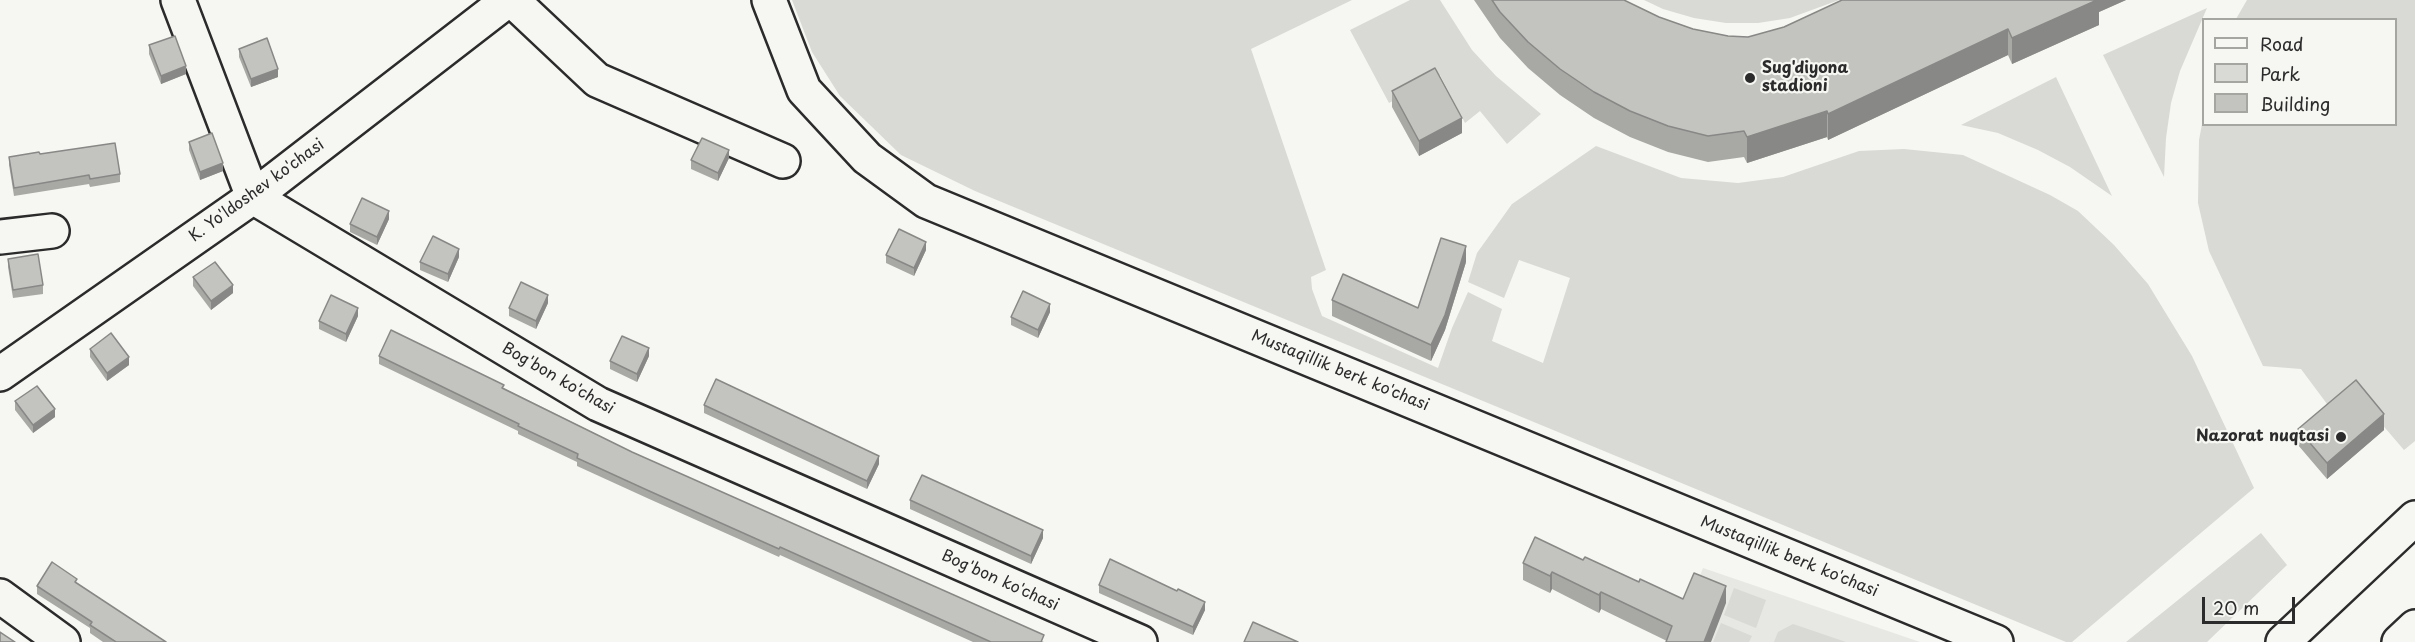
<!DOCTYPE html>
<style>
body{margin:0}
#map{position:relative;width:2415px;height:642px;overflow:hidden;background:#f6f6f2;font-family:"Playpen Sans",sans-serif}
canvas{display:block}
.legend{position:absolute;left:2202px;top:18px;width:195px;height:108px;box-sizing:border-box;background:#f6f6f2;border:2px solid #a5a5a2;margin:0;padding:8px 10px;list-style:none;font-size:18px;color:#2b2b2b}
.legend li{display:flex;align-items:center;gap:12px;height:30px}
.legend b{width:30px;border:2px solid #a5a5a2}
.scale{position:absolute;left:2202px;top:597px;width:93px;height:27px;box-sizing:border-box;border:3px solid #2b2b2b;border-top:0;padding-left:8px;font-size:18px;line-height:21px;white-space:nowrap;color:#2b2b2b;-webkit-text-stroke:4px #f6f6f2;paint-order:stroke}
</style>
<div id="map">
<canvas width="2415" height="642"></canvas>
<ul class="legend">
<li><b style="height:8px;background:#f6f6f2"></b>Road</li>
<li><b style="height:16px;background:#d9d9d5"></b>Park</li>
<li><b style="height:16px;background:#c3c3c0"></b>Building</li>
</ul>
<div class="scale">20 m</div>
</div>
<script>
const c = document.querySelector('canvas').getContext('2d');
c.lineJoin = 'round';
function fill(path, color) { c.fillStyle = color; c.fill(path, 'evenodd'); }
const poly = rows => new Path2D(rows.map(r => 'M' + r).join(''));
function trace(path, color, width, dash) { c.strokeStyle = color; c.lineWidth = width; c.lineCap = dash ? 'butt' : 'round'; c.setLineDash(dash || []); c.stroke(path); }
function drawText(font, color, halo, rows, align = 'center') {
  c.font = font + ' "Playpen Sans",sans-serif'; c.lineWidth = 4.5; c.setLineDash([]); c.textBaseline = 'middle'; c.strokeStyle = halo; c.fillStyle = color; for (const [text, x, y, turn = 0] of rows) {
    c.save(); c.translate(x, y); c.rotate((+turn || 0) * Math.PI / 180); c.textAlign = isNaN(turn) ? turn : align; if (halo) c.strokeText(text, 0, 0); c.fillText(text, 0, 0); c.restore();
  }
}
fill(poly([
 [1703,568,1920,642,1673,642]
]), '#e7e7e3');
fill(poly([
 [792,0,1352,0,1251,49,1326,270,1311,277,1312,289,1322,316,1438,368,1452,328,1468,292,1502,309,1492,341,1543,363,1570,278,1519,260,1504,298,1468,282,1477,253,1512,204,1596,146,1681,178,1738,183,1783,177,1859,151,1904,149,1963,155,2050,195,2078,211,2114,245,2148,284,2192,356,2254,488,2072,642,2066,642,975,191,901,155,840,96,812,52],
 [1410,0,1440,0,1472,50,1496,76,1541,114,1507,144,1480,111,1465,123,1440,75,1389,103,1350,30],
 [1644,0,1839,0,1790,18,1758,23,1726,23,1694,18,1663,9],
 [2247,0,2415,0,2415,441,2404,450,2356,394,2333,412,2301,369,2263,366,2209,251,2198,203,2199,140,2203,119,2204,124,2396,124,2396,20,2236,19],
 [2207,8,2180,71,2171,103,2166,138,2164,177,2103,55],
 [2056,77,2112,196,2070,167,2038,150,1998,133,1961,125],
 [2261,533,2287,565,2207,642,2126,642],
 [1734,588,1766,600,1756,628,1724,615],
 [1721,623,1752,636,1749,642,1713,642],
 [1793,624,1846,642,1774,642,1778,632]
]), '#d9d9d5');
const minor = poly([
 [178,0,253,197,598,404,1140,642],
 [512,0,597,80,783,161],
 [769,0,804,90,867,158,926,201,1996,642],
 [0,237,52,231],
 [0,374,253,197,508,0],
 [0,596,63,642]
]);
const major = poly([
 [2283,642,2415,518],
 [2399,642,2415,627]
]);
trace(minor, '#2b2b2b', 38);
trace(major, '#2b2b2b', 38);
trace(minor, '#f6f6f2', 33);
trace(major, '#f6f6f2', 33);
fill(poly([
 [1474,0,1624,0,1659,17,1693,29,1728,36,1748,37,1784,27,1842,0,2126,0,2099,12,2099,25,2012,64,2008,55,1828,140,1827,137,1747,163,1744,157,1708,162,1668,152,1630,137,1594,118,1560,95,1528,68,1500,38],
 [149,45,186,74,161,84,149,54],
 [239,49,278,77,251,87,239,57],
 [1392,91,1462,133,1419,156,1392,107],
 [189,142,223,171,200,180,189,150],
 [40,154,120,174,120,182,90,187,89,184,14,196,9,165,9,157],
 [729,158,718,181,691,169,691,160],
 [389,219,377,245,350,232,350,224],
 [926,250,914,276,886,263,886,255],
 [459,257,448,282,420,270,420,262],
 [8,259,43,285,43,294,13,298,8,267],
 [1466,262,1445,330,1431,361,1332,316,1332,300,1418,308],
 [193,277,233,293,211,310,193,286],
 [548,303,536,329,509,316,509,308],
 [1050,312,1038,338,1011,325,1011,317],
 [358,316,346,342,319,329,319,321],
 [90,349,129,365,107,381,90,357],
 [379,356,504,388,632,452,1044,642,973,642,780,555,779,557,647,498,577,466,577,462,518,434,518,431,379,364],
 [649,356,637,382,610,369,610,361],
 [15,401,55,417,33,433,15,410],
 [704,405,879,464,867,489,704,413],
 [2298,429,2384,430,2327,479,2298,445],
 [910,500,1043,538,1031,564,910,509],
 [1583,560,1683,599,1726,603,1667,641,1601,609,1599,613,1552,589,1550,593,1523,580,1523,563],
 [77,583,166,642,103,642,90,633,90,628,37,594,37,586],
 [1099,585,1205,610,1193,635,1099,593]
]), '#a8a8a5');
fill(poly([
 [2094,0,2126,0,2099,12,2099,25,2012,64,2012,38],
 [2008,29,2008,55,1828,140,1828,114],
 [186,66,186,74,161,84,161,76],
 [278,69,278,77,251,87,251,79],
 [1827,111,1827,137,1747,163,1747,137],
 [1462,118,1462,133,1419,156,1419,141],
 [729,150,729,158,718,181,718,173],
 [223,163,223,171,200,180,200,172],
 [389,211,389,219,377,245,377,237],
 [926,242,926,250,914,276,914,268],
 [1466,246,1466,262,1445,330,1431,361,1431,345],
 [459,249,459,257,448,282,448,274],
 [233,285,233,293,211,310,211,301],
 [548,295,548,303,536,329,536,321],
 [1050,304,1050,312,1038,338,1038,330],
 [358,308,358,316,346,342,346,334],
 [649,348,649,356,637,382,637,374],
 [129,357,129,365,107,381,107,373],
 [55,409,55,417,33,433,33,425],
 [2384,414,2384,430,2327,479,2327,463],
 [879,456,879,464,867,489,867,481],
 [1043,530,1043,538,1031,564,1031,556],
 [1552,572,1552,589,1550,593,1550,576],
 [1726,586,1726,603,1711,642,1704,642],
 [1601,592,1601,609,1599,613,1599,595],
 [1205,602,1205,610,1193,635,1193,627]
]), '#888886');
const building = poly([
 [1492,0,1624,0,1659,17,1693,29,1728,36,1748,37,1784,27,1842,0,2097,0,2012,38,2008,29,1828,114,1827,111,1747,137,1744,131,1708,136,1668,126,1630,111,1594,92,1560,69,1528,42,1500,12,1492,0],
 [175,36,186,66,161,76,149,45,175,36],
 [267,38,278,69,251,79,239,49,267,38],
 [1435,68,1462,118,1419,141,1392,91,1435,68],
 [212,133,223,163,200,172,189,142,212,133],
 [702,138,729,150,718,173,691,160,702,138],
 [115,143,120,174,90,179,89,175,14,188,9,157,39,152,40,154,115,143],
 [362,198,389,211,377,237,350,224,362,198],
 [899,229,926,242,914,268,886,255,899,229],
 [433,236,459,249,448,274,420,262,433,236],
 [1441,238,1466,246,1445,315,1431,345,1332,300,1343,274,1418,308,1441,238],
 [38,254,43,285,13,290,8,259,38,254],
 [215,262,233,285,211,301,193,277,215,262],
 [521,282,548,295,536,321,509,308,521,282],
 [1023,291,1050,304,1038,330,1011,317,1023,291],
 [331,295,358,308,346,334,319,321,331,295],
 [391,330,504,385,502,388,632,452,1044,635,1041,642,991,642,780,547,779,549,647,490,577,458,578,454,518,426,519,424,379,356,391,330],
 [111,333,129,357,107,373,90,349,111,333],
 [622,336,649,348,637,374,610,361,622,336],
 [716,379,879,456,867,481,704,405,716,379],
 [2356,380,2384,414,2327,463,2298,429,2356,380],
 [37,386,55,409,33,425,15,401,37,386],
 [922,475,1043,530,1031,556,910,500,922,475],
 [1535,537,1583,560,1585,557,1639,582,1640,579,1683,599,1694,573,1726,586,1704,642,1666,642,1672,626,1601,592,1599,595,1552,572,1550,576,1523,563,1535,537],
 [1110,559,1177,591,1178,589,1205,602,1193,627,1099,585,1110,559],
 [52,562,77,579,75,582,166,642,116,642,90,625,92,622,37,586,52,562],
 [1253,622,1298,642,1244,642,1253,622],
 [0,632,15,642,0,642,0,632]
]);
fill(building, '#c3c3c0');
trace(building, '#888886', 1.5);
for (const [x, y, r, color] of [
 [1750,78,6,"#2b2b2b"],
 [2341,437,6,"#2b2b2b"]
]) { const dot = new Path2D(); dot.arc(x, y, r, 0, 2 * Math.PI); c.fillStyle = color; c.fill(dot); trace(dot, '#f6f6f2', 2); }
drawText('bold 16px', '#2b2b2b', '#f6f6f2', [
 ["Sug'diyona",1762,69],
 ["stadioni",1762,87],
 ["Nazorat nuqtasi",2329,437,"right"]
], 'left');
drawText('16px', '#2b2b2b', '#f6f6f2', [
 ["K. Yo'ldoshev ko'chasi",257,191,-36],
 ["Mustaqillik berk ko'chasi",1340,371,22],
 ["Bog'bon ko'chasi",558,379,30],
 ["Mustaqillik berk ko'chasi",1789,557,22],
 ["Bog'bon ko'chasi",1000,581,24]
]);
</script>
